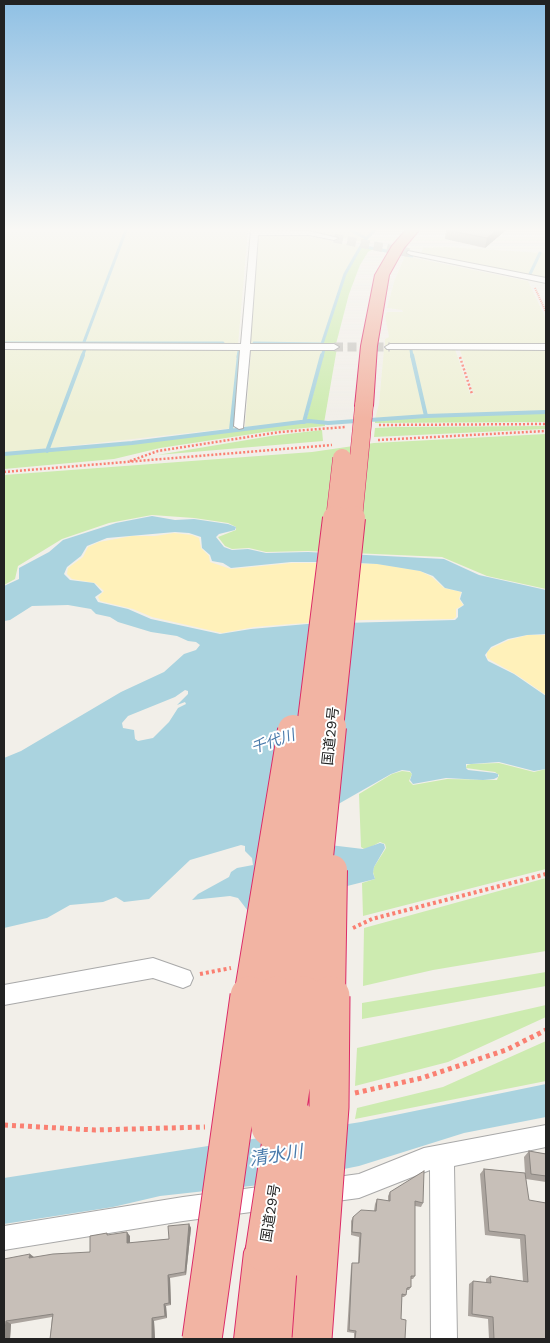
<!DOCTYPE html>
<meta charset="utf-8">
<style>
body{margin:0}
#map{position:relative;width:550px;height:1343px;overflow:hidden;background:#f2efe9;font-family:"Work Sans",sans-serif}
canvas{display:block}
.frame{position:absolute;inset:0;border:5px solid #222;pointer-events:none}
</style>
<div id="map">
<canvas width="550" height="1343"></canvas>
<div class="frame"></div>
</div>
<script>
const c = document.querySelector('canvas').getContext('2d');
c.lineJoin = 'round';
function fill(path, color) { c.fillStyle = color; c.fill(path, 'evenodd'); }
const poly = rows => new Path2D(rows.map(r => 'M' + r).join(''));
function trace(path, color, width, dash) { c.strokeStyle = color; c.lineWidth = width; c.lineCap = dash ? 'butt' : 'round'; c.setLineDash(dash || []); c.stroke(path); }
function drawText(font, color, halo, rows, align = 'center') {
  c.font = font + ' "Work Sans","Noto Sans JP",sans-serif'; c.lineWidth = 4; c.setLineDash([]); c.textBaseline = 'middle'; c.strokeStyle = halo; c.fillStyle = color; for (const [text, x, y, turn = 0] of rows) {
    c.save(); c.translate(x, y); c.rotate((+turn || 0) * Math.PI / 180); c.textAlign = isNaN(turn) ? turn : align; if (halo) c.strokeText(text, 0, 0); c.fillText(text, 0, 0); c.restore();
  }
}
fill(poly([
 [4,230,248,230,238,345,4,344],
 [259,230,374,230,362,242,311,232],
 [258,234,300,234,359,247,344,274,321,344,250,344],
 [445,247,546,253,546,280,421,253,423,248],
 [405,256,528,281,546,319,546,346,385,346,385,339,389,337,385,316,387,312,403,312,402,310,387,308,395,279],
 [4,347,238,348,243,350,234,428,4,453],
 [323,348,303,421,245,427,251,350],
 [384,349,455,349,470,394,474,395,460,350,546,349,546,411,429,415,375,419,379,404]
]), '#eef0d5');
fill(poly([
 [361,247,373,249,368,252,360,265,349,294,336,344,322,344,346,274],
 [325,348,337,348,324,423,306,421],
 [546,413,546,422,375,423,375,421,427,417],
 [308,422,325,424,325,426,265,432,160,448,114,459,4,469,4,455,133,444],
 [546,426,546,429,374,437,375,428,394,427],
 [322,430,323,441,157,455,271,436],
 [546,434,546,589,487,576,442,557,308,551,266,552,249,548,232,549,225,546,218,537,236,530,236,527,228,523,194,518,152,515,109,523,62,539,18,566,15,579,4,585,4,475,312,452,374,443],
 [499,763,534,772,546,769,546,869,363,916,362,883,375,879,373,872,374,867,386,848,385,844,380,842,369,848,364,849,361,847,359,794,392,774,402,771,410,772,412,774,409,781,413,785,447,779,497,780,499,775,495,772,466,768,467,765,471,764],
 [546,878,546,951,433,970,363,986,364,928],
 [546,972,546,986,362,1019,362,1003],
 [546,1005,546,1017,448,1062,355,1086,357,1048],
 [546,1041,546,1081,355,1119,357,1108,443,1087]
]), '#cdebb0');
fill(poly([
 [174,533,192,535,199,538,201,548,209,556,210,562,231,569,292,563,340,563,378,564,420,571,432,577,444,588,461,592,459,599,463,605,456,609,456,617,453,619,363,620,291,624,254,627,222,633,152,617,133,609,100,601,98,597,104,591,95,583,72,579,67,574,68,568,83,557,88,547,99,542,132,536,155,536],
 [528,635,546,635,546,695,517,675,487,658,487,652,492,648,509,640]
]), '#fff1ba');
fill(poly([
 [152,516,175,520,194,519,228,524,236,527,235,530,219,534,216,537,224,547,232,550,248,549,266,553,308,552,444,559,479,575,546,590,546,634,527,635,508,639,491,647,485,655,488,661,514,674,546,696,546,769,534,771,499,762,471,764,466,764,466,768,468,770,495,773,498,774,498,777,494,779,483,780,446,778,413,784,410,780,412,774,410,771,402,770,391,774,305,823,313,843,363,849,380,843,384,844,385,848,374,867,373,873,375,879,248,911,238,898,230,896,192,900,198,894,229,877,231,872,237,868,253,865,252,858,245,851,245,846,241,845,190,860,149,899,124,902,116,897,103,902,70,905,47,918,4,928,4,758,21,751,121,692,164,672,184,654,196,650,200,645,196,642,188,641,177,636,151,632,118,622,110,617,96,614,91,609,68,605,32,606,10,620,4,621,4,586,19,579,19,568,49,552,63,540,116,523],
 [175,532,189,533,201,537,202,548,210,555,212,561,223,563,231,568,291,562,340,562,377,564,420,571,433,576,445,588,462,592,460,599,464,605,458,609,458,617,455,620,307,624,251,629,220,634,151,619,128,609,98,602,95,597,102,592,94,583,70,580,64,574,67,567,81,556,87,546,107,538],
 [185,690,188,691,188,694,177,705,185,702,186,704,178,708,169,722,153,738,138,741,135,739,134,730,123,728,122,723,128,716,175,697],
 [546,1084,546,1117,464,1133,359,1166,269,1184,160,1196,113,1207,4,1224,4,1178,361,1122]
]), '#aad3df');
trace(poly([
 [350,230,364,237],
 [363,242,375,230],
 [366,247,412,256],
 [530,274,540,253],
 [84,342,126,230],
 [4,343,223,343],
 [254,343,322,344,345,274,361,246],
 [411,350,412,357],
 [82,357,85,349],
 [238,357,239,351],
 [322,357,324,349]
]), '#aad3df', 3);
trace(poly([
 [412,355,426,416],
 [304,422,322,355],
 [231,430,239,355],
 [47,451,83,355],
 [4,454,132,443,309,421,328,423,426,416,546,412]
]), '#aad3df', 4);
trace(poly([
 [334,238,411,253],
 [334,347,390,347]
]), '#c8c6c1', 9, [9, 4.5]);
const minor = poly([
 [251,230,309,231,338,238,334,240,309,235,258,235,250,344,334,344,339,347,334,350,250,350,243,428,239,429,234,426,240,350,4,349,4,343,241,344,251,230],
 [408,251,546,278,546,283,411,255,407,253,408,251],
 [390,344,546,344,546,350,387,349,385,347,390,344],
 [153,958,190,971,193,978,190,985,183,988,153,978,4,1005,4,985,153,958],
 [546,1125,546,1147,454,1166,457,1339,431,1339,430,1170,359,1198,322,1203,314,1199,310,1191,314,1183,322,1179,359,1174,424,1148,546,1125],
 [274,1185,282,1189,286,1197,282,1205,274,1209,183,1221,4,1250,4,1226,183,1197,274,1185]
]);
const trunk = poly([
 [406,230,419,230,404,248,389,275,377,346,373,406,370,410,364,411,358,410,355,406,361,346,375,275,392,246,406,230],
 [265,1231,280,1237,281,1241,294,1235,309,1241,315,1256,308,1339,234,1339,244,1252,250,1237,265,1231]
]);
trace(minor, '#a9a9a9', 2);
trace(trunk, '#dc2a67', 2);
trace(poly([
 [535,288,546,312]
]), '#fa8072', 2, [1, 1]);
trace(poly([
 [460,357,472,394],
 [379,425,546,424],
 [378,440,546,431],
 [130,461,158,451,280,432,346,427],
 [4,472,332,445]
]), '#fa8072', 2.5, [2, 2]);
trace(poly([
 [353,928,372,919,546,874],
 [200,974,231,968]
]), '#fa8072', 4, [3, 3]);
trace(poly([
 [355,1093,422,1078,506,1050,546,1030],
 [4,1125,95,1130,205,1127]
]), '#fa8072', 5, [4, 4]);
fill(minor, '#fff');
fill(trunk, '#f2b4a3');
const trunkBridgeFar3 = poly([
 [335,519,342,458],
 [353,519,364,406]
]);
const trunkBridgeFar2 = poly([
 [309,728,335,518],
 [331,728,353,518]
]);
const trunkBridgeFar1 = poly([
 [249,997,293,730],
 [276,997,309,727],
 [304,997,331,727],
 [330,997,332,870]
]);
const trunkBridge = poly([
 [271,1127,276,996],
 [265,1252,304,996],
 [294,1256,299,1123],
 [202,1339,250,996],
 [312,1339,329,1107,330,996]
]);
trace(trunkBridgeFar3, '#dc2a67', 19, []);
trace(trunkBridgeFar2, '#dc2a67', 26, []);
trace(trunkBridgeFar1, '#dc2a67', 32, []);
trace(trunkBridge, '#dc2a67', 41, []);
trace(trunkBridgeFar3, '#f2b4a3', 18);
trace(trunkBridgeFar2, '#f2b4a3', 24);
trace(trunkBridgeFar1, '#f2b4a3', 30);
trace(trunkBridge, '#f2b4a3', 39);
fill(poly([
 [446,230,506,230,485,248,445,239],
 [546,1149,546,1182,526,1179,546,1339,489,1339,488,1319,468,1316,469,1284,473,1281,486,1283,486,1279,490,1276,523,1281,520,1239,485,1235,480,1174,484,1169,525,1173,524,1157,529,1151,546,1154],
 [390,1192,423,1203,421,1207,415,1206,415,1276,413,1279,411,1279,411,1287,409,1290,406,1290,406,1295,404,1297,402,1297,401,1319,405,1339,354,1339,354,1333,347,1332,351,1267,352,1263,358,1263,359,1237,351,1235,351,1221,353,1217,374,1211,375,1204,377,1199,388,1201,388,1196],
 [189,1224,191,1228,186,1275,170,1278,171,1305,166,1306,167,1318,154,1321,155,1339,50,1339,52,1317,11,1324,10,1339,4,1339,4,1259,34,1258,90,1252,107,1233,108,1235,130,1236,130,1243,169,1239]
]), '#aba49e');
fill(poly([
 [497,230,506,230,485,248,487,238],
 [189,1224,191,1228,186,1275,185,1272],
 [127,1232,130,1236,130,1247,127,1243],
 [30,1254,34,1257,29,1258],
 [168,1275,170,1278,171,1305,169,1303],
 [164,1304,166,1306,167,1318,165,1316],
 [152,1318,154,1321,155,1339,152,1339],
 [6,1321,11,1324,10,1339,4,1339]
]), '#8b8681');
const building = poly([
 [447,230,497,230,487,238,447,230],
 [529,1151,546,1154,546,1176,531,1174,529,1151],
 [484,1169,525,1173,529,1200,546,1203,546,1339,494,1339,493,1317,472,1314,473,1281,491,1283,490,1276,528,1282,525,1235,489,1231,484,1169],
 [424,1171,423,1203,415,1201,415,1276,411,1276,411,1287,407,1288,406,1295,402,1294,401,1319,406,1320,405,1339,355,1339,356,1331,349,1330,352,1263,359,1263,361,1233,352,1232,353,1217,361,1210,376,1211,377,1199,390,1201,390,1192,424,1171],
 [189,1224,185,1272,168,1275,169,1303,164,1304,165,1316,152,1318,152,1339,50,1339,53,1314,6,1321,4,1339,4,1259,30,1254,29,1258,53,1254,90,1252,90,1236,107,1233,107,1235,127,1232,127,1243,169,1239,168,1226,189,1224]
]);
fill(building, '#c7bfb8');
trace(building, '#8b8681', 1);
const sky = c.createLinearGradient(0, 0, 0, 418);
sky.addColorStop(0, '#8fc0e4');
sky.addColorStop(0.55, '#f9f8f5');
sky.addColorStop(1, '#f9f8f500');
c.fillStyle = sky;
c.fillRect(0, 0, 550, 418);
drawText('14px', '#222', '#fff', [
 ["国道29号",331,736,-84],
 ["国道29号",271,1213,-81]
]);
drawText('italic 15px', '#4a7aab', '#fff', [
 ["千代川",273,742,-18]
]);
drawText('italic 18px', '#4a7aab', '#fff', [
 ["清水川",276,1156,-9]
]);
</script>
